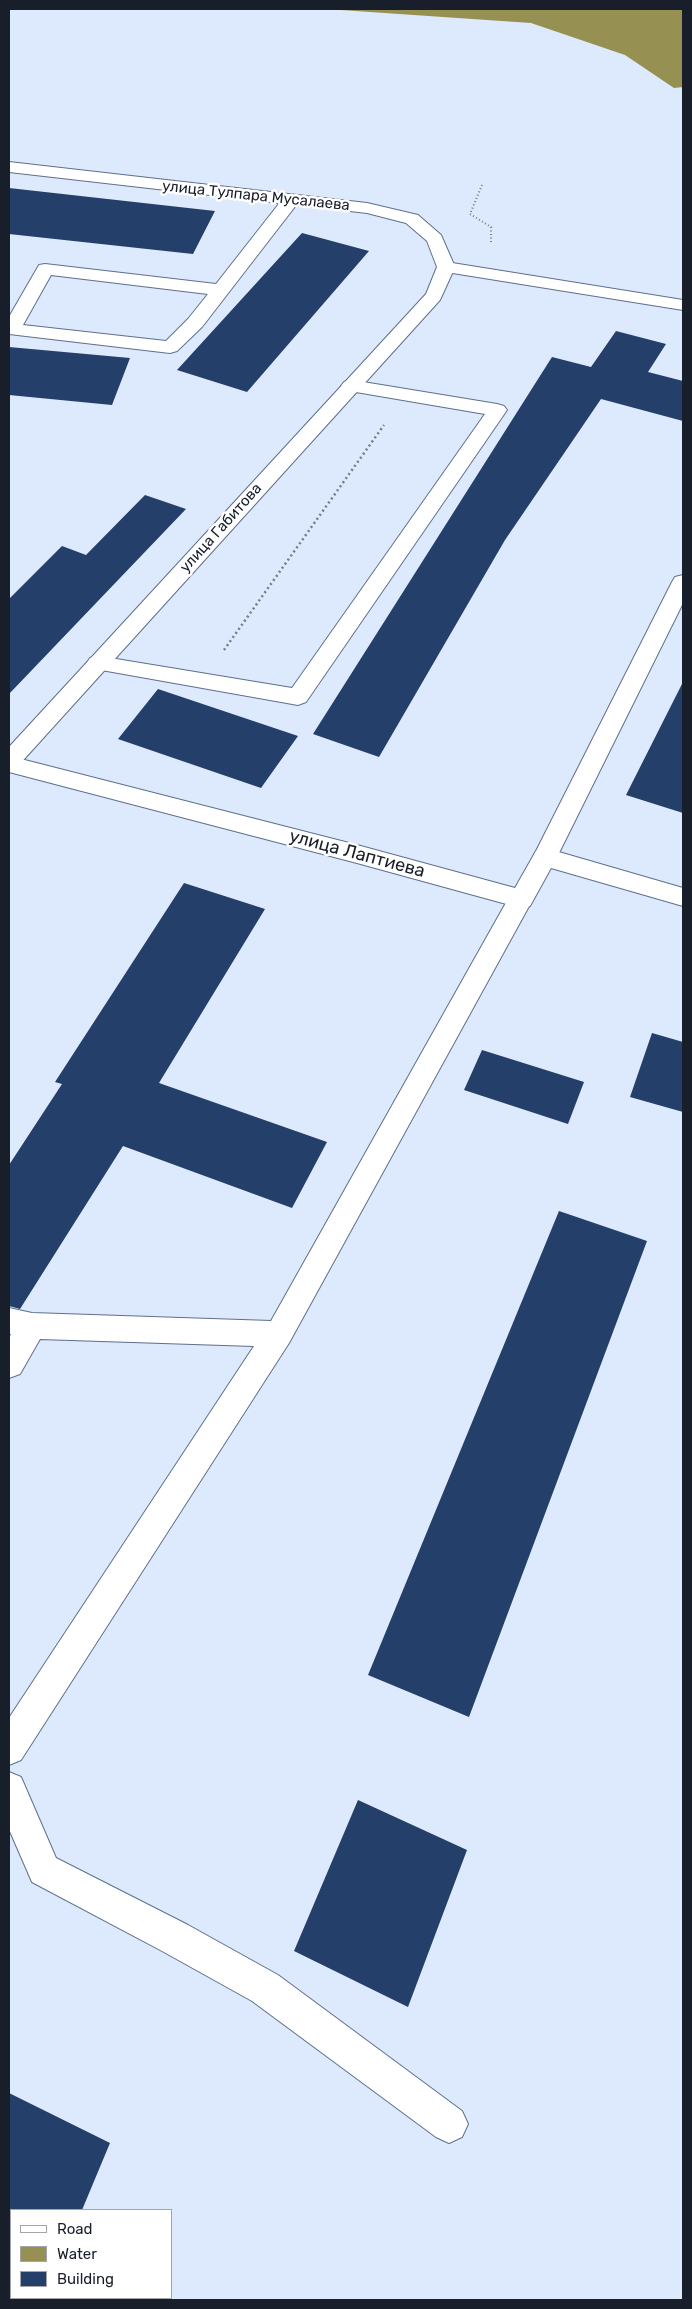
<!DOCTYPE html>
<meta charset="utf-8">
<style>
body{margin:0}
#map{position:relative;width:692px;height:2309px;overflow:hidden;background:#dde9fc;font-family:Rubik,sans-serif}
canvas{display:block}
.frame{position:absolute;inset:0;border:10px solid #181f2a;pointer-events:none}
.legend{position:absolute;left:10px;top:2209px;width:162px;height:90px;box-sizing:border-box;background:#fff;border:1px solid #a3a5aa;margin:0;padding:6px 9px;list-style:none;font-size:15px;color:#181f2a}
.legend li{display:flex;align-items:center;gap:10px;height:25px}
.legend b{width:25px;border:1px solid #a3a5aa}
</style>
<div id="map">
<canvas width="692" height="2309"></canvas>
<div class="frame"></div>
<ul class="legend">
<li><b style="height:6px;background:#fff"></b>Road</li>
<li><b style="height:14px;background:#979053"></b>Water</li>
<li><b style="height:14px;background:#233f6a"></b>Building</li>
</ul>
</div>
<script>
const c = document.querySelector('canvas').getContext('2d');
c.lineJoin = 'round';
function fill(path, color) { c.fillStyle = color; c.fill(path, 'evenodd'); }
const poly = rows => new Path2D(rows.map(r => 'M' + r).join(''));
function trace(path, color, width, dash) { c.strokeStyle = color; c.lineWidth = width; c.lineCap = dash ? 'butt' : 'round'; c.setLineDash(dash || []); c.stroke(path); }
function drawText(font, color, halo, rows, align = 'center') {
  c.font = font + ' Rubik,sans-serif'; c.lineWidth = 5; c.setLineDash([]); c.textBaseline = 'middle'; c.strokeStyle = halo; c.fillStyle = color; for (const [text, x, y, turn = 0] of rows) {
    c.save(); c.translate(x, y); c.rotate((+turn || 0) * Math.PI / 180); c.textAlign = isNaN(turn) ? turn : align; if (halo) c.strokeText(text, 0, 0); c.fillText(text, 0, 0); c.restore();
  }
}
fill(poly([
 [326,9,683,9,683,87,674,88,625,55,531,23]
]), '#979053');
fill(poly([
 [9,188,215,211,193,254,9,234],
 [302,233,369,251,247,392,177,370],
 [616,331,666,344,648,372,683,381,683,421,601,399,505,540,379,757,313,734,552,357,591,367],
 [9,347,130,358,112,405,9,395],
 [145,495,186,509,9,694,9,599,62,546,86,555],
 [683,682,683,813,626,795],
 [158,689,298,736,261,788,118,739],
 [184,883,265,909,159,1083,327,1142,292,1208,123,1146,20,1309,9,1306,9,1165,62,1084,55,1082],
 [652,1033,683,1042,683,1112,630,1097],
 [482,1050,584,1082,568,1124,464,1090],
 [559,1211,647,1241,469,1717,368,1675],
 [358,1800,467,1850,408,2007,294,1951],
 [9,2093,110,2143,82,2210,9,2210]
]), '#233f6a');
const service = poly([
 [291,195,297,196,300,200,297,204,202,327,177,351,170,353,9,334,9,317,39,265,45,264,216,284,285,196,291,195],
 [51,275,208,294,188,319,166,341,23,325,51,275],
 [446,262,683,300,683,310,440,271,437,267,440,263,446,262],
 [351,380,497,404,504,406,507,410,306,702,298,705,90,668,87,663,90,658,98,656,292,688,485,414,344,390,341,386,344,382,351,380],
 [683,575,683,603,557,857,554,863,545,866,536,863,533,857,672,582,675,577,683,575],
 [521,890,530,892,533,899,289,1343,21,1760,9,1765,9,1718,254,1346,40,1339,20,1374,9,1378,9,1338,11,1334,9,1334,9,1308,32,1313,271,1321,512,892,521,890],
 [9,1772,21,1777,56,1858,188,1925,278,1975,462,2111,468,2124,462,2137,449,2143,436,2137,252,2001,162,1951,32,1882,9,1829,9,1772]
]);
const minor = poly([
 [9,756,357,845,515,888,536,851,545,848,683,888,683,906,551,868,530,906,521,908,357,863,9,772,9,756]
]);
const tertiary = poly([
 [9,162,367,203,418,215,441,235,455,267,440,300,17,767,9,769,9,747,426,294,437,267,427,241,406,223,367,213,9,172,9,162]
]);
trace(service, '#5e708b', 2);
trace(minor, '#5e708b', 2);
trace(tertiary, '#5e708b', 2);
trace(poly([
 [482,185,470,214,491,227,491,242]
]), '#737d8b', 2, [1, 2.5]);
trace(poly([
 [224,650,384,425]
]), '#737d8b', 2.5, [2, 3]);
fill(service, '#fff');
fill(minor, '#fff');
fill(tertiary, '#fff');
drawText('15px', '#181f2a', '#fff', [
 ["улица Тулпара Мусалаева",256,196,6],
 ["улица Габитова",221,528,-48]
]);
drawText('18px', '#181f2a', '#fff', [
 ["улица Лаптиева",357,854,15]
]);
</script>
